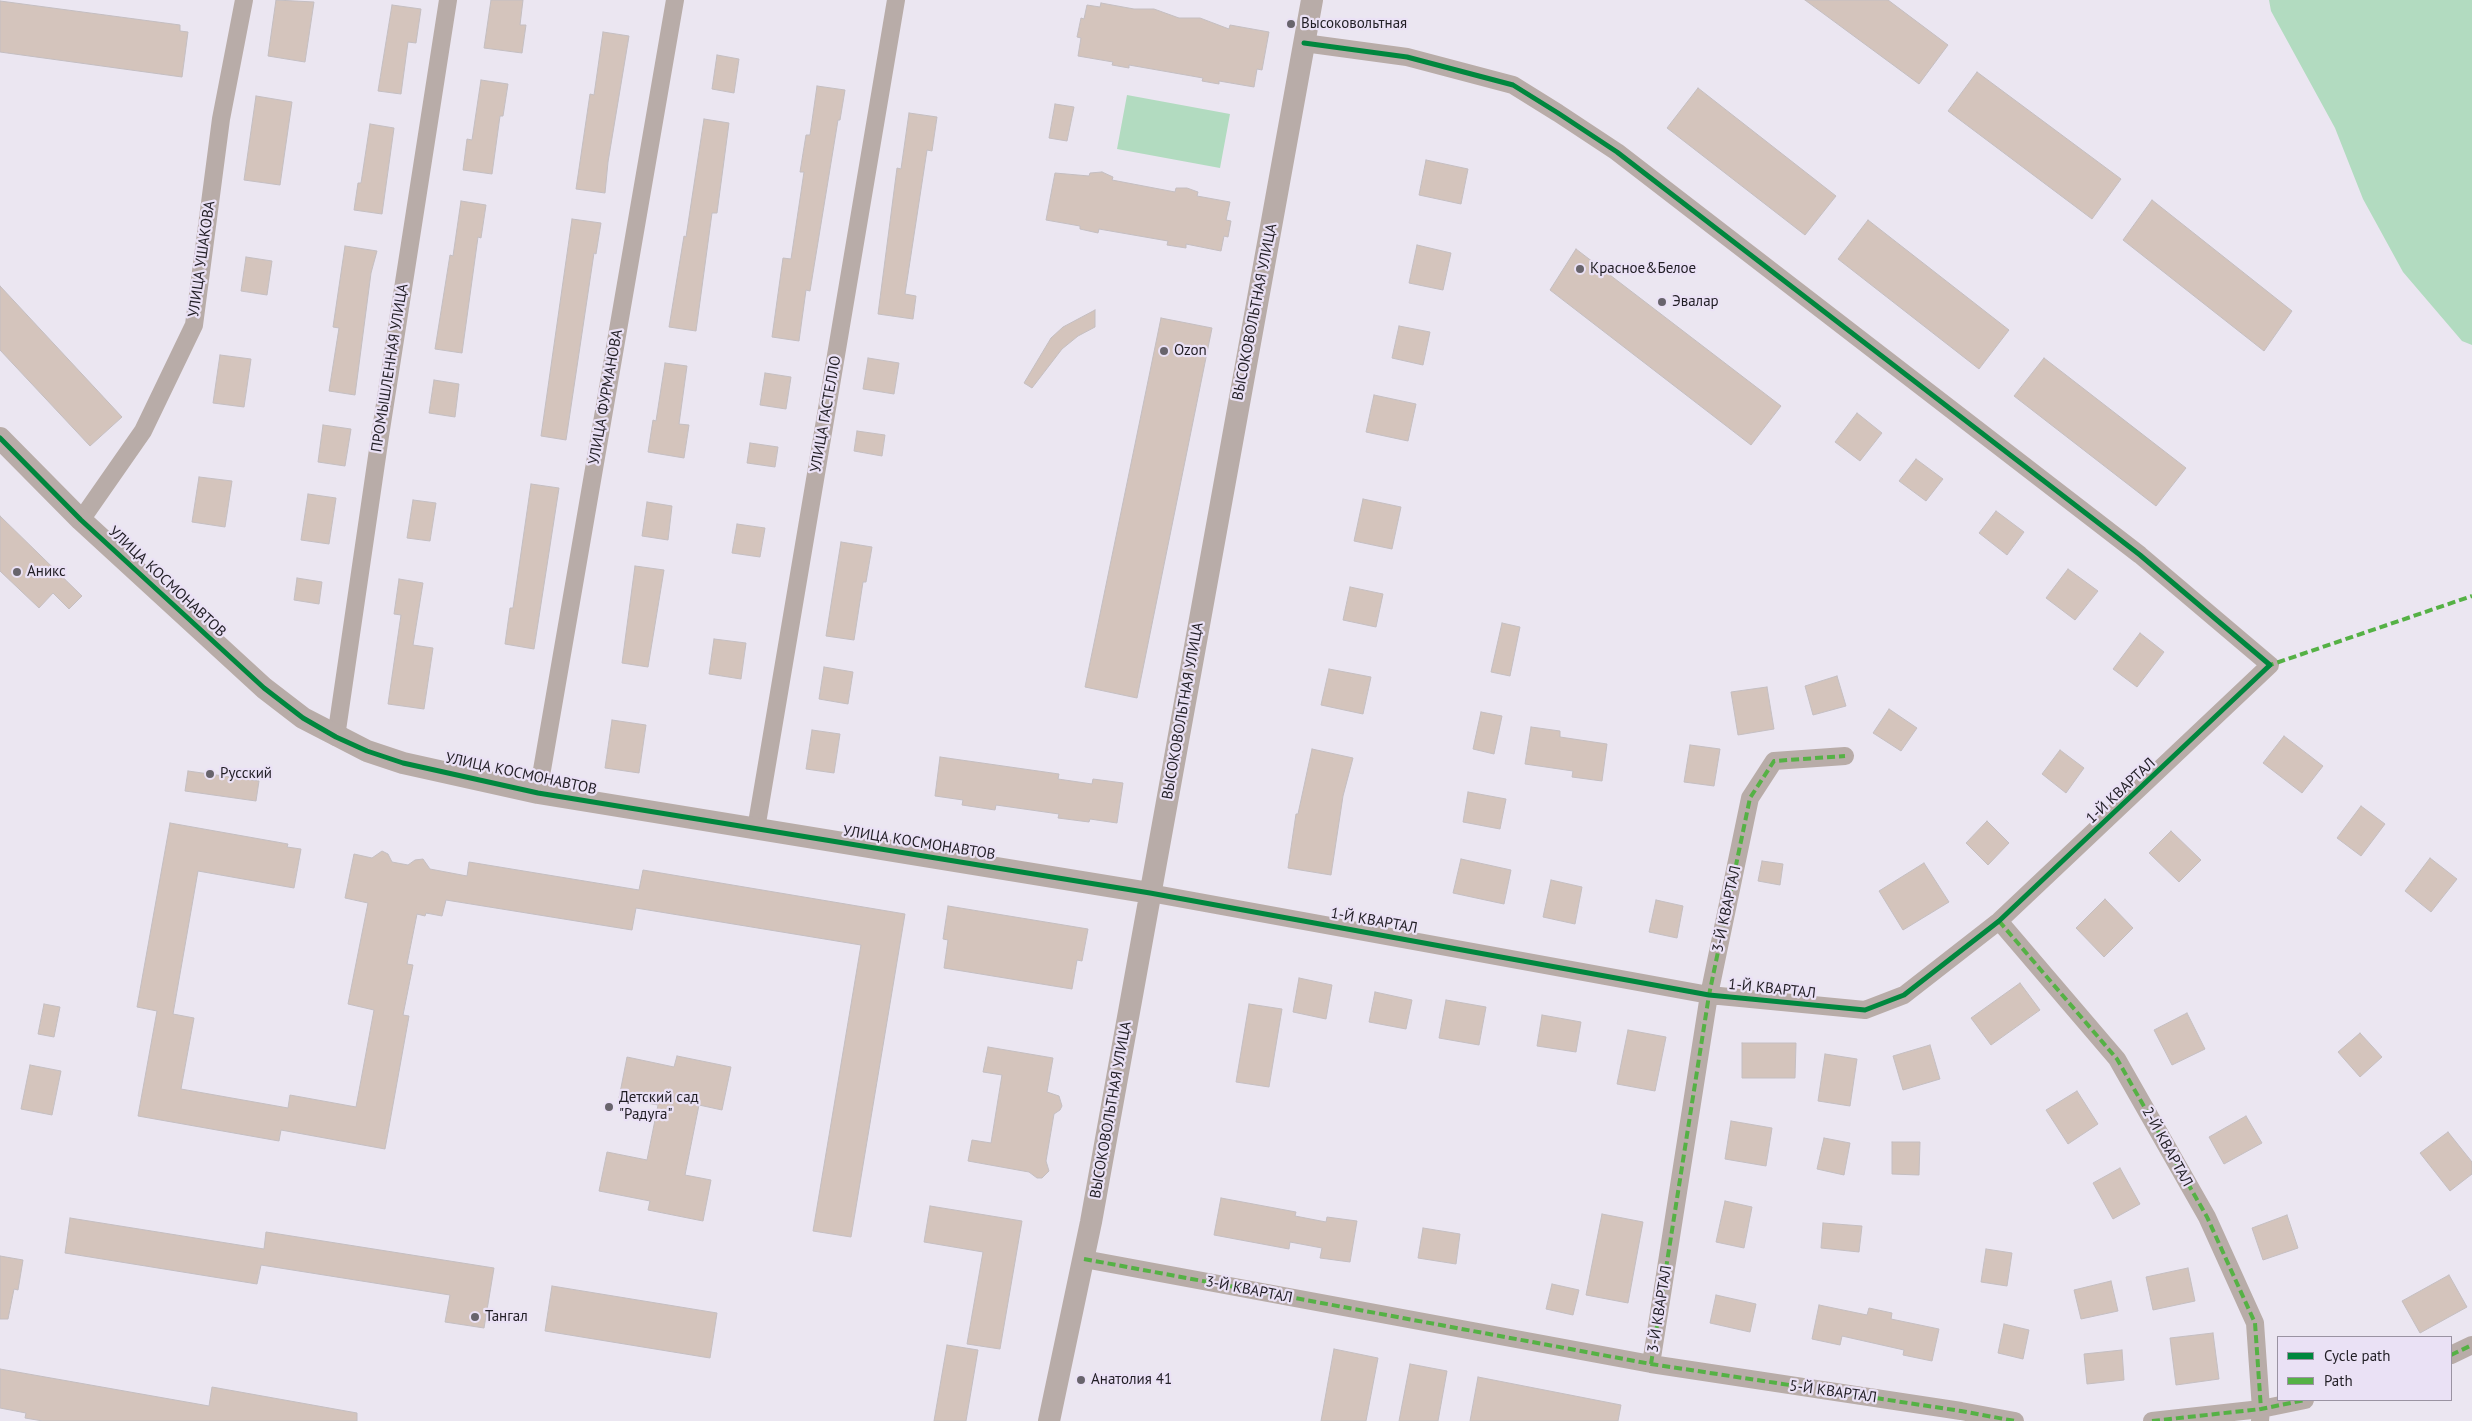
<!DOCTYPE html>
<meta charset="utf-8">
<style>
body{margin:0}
#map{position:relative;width:2472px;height:1421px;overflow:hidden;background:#ebe6f1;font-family:"PT Sans",sans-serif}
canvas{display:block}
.legend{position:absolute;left:2277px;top:1336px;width:175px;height:65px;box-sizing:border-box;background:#eae1f5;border:1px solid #9a93a2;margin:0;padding:6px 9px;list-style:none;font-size:15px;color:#211e25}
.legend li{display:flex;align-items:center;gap:10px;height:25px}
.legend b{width:25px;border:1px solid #9a93a2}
</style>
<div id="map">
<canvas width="2472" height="1421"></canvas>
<ul class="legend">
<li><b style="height:6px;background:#00873e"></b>Cycle path</li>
<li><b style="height:6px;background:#55b145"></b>Path</li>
</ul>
</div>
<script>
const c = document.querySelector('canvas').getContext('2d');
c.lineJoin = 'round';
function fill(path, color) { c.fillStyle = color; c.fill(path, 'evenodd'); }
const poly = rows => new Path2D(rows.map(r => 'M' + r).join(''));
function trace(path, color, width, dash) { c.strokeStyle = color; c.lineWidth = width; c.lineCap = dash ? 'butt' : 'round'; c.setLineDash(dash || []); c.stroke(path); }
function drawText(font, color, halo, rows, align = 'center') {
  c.font = font + ' "PT Sans",sans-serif'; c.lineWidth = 4.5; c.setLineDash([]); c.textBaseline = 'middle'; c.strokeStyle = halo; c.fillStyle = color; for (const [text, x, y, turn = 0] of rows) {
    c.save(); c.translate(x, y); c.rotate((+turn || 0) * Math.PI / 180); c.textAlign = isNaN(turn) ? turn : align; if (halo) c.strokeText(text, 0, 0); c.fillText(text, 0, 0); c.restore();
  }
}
fill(poly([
 [2269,0,2472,0,2472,345,2462,341,2403,272,2363,199,2335,128,2271,11],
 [1127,95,1230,114,1220,168,1117,149]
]), '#b2dbc0');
const building = poly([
 [276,0,314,2,305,62,268,56,276,0],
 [491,0,523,0,520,25,526,25,522,53,484,48,491,0],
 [1805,0,1888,0,1948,45,1919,84,1805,0],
 [0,1,180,25,180,31,188,32,182,77,0,52,0,1],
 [1101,3,1134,9,1154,9,1179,18,1200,18,1229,29,1230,25,1269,32,1262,70,1257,69,1254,87,1219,81,1219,84,1202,81,1203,78,1129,65,1129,68,1112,65,1113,62,1078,56,1081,38,1077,37,1081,18,1084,19,1087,5,1100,7,1101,3],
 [392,5,421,9,416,43,408,42,401,94,378,91,392,5],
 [603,32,629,36,608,162,605,193,576,189,590,94,594,95,603,32],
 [717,55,739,59,734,93,712,89,717,55],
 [1977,72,2121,179,2092,219,1948,111,1977,72],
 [481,80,508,84,503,116,500,116,492,174,463,170,467,139,472,140,481,80],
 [817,86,845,90,840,120,838,120,810,291,806,290,799,341,772,337,783,258,791,259,804,172,800,172,806,135,810,135,817,86],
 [1698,88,1836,196,1805,235,1667,128,1698,88],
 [256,96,292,102,280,185,244,180,256,96],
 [1055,104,1074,107,1067,141,1049,138,1055,104],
 [909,113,937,117,932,151,927,150,905,294,916,296,913,319,878,314,897,168,901,169,909,113],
 [704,119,729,123,717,213,712,213,696,331,669,327,684,236,686,237,704,119],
 [370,124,394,128,382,214,354,210,358,183,361,183,370,124],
 [1426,160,1468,169,1461,204,1419,195,1426,160],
 [1102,172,1113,177,1112,180,1175,192,1176,188,1187,188,1198,192,1197,196,1230,202,1226,220,1231,221,1228,237,1224,236,1221,251,1186,244,1186,248,1167,245,1168,241,1099,229,1098,233,1080,229,1080,226,1046,220,1055,173,1089,176,1090,173,1102,172],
 [2152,200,2292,311,2264,351,2123,240,2152,200],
 [461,201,486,205,481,238,478,237,462,353,435,349,450,255,453,256,461,201],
 [572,219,601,223,596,254,594,253,566,440,541,436,572,219],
 [1868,220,2009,330,1979,369,1838,259,1868,220],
 [1417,245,1451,253,1443,290,1409,283,1417,245],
 [345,246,377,251,371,273,355,395,329,391,339,328,333,327,345,246],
 [1576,249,1781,406,1751,445,1550,290,1576,249],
 [246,257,272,261,267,295,241,291,246,257],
 [0,286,122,417,90,446,0,350,0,286],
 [1095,310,1095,327,1078,336,1062,349,1032,388,1024,383,1051,338,1063,327,1095,310],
 [1161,318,1212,328,1137,698,1085,687,1161,318],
 [1399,326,1430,332,1423,365,1392,358,1399,326],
 [220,355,251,359,244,407,213,403,220,355],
 [868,358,899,363,894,394,863,389,868,358],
 [2044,358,2186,468,2156,506,2014,396,2044,358],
 [665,363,687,366,679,424,689,425,684,458,648,452,653,420,656,421,665,363],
 [765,373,791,377,786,409,760,405,765,373],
 [434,380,459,384,455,417,429,413,434,380],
 [1374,395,1416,404,1408,441,1366,432,1374,395],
 [1857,413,1882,433,1860,461,1835,442,1857,413],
 [323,425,351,429,345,466,318,462,323,425],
 [857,431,885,435,882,456,854,451,857,431],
 [750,443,778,447,775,467,747,463,750,443],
 [1916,459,1943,479,1926,501,1899,481,1916,459],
 [199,477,232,481,225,527,192,522,199,477],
 [531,484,559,488,534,649,505,644,510,608,513,608,531,484],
 [308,494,336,498,329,544,301,540,308,494],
 [1363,499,1401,507,1392,549,1354,541,1363,499],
 [413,500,436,503,430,541,407,538,413,500],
 [647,502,672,506,668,540,642,536,647,502],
 [1996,511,2024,532,2007,555,1979,533,1996,511],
 [0,516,82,596,69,609,53,593,39,608,0,571,0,516],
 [737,524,765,528,760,557,732,553,737,524],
 [841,542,872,547,866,582,863,582,854,640,826,636,841,542],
 [635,566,664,570,648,667,622,663,635,566],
 [2068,569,2098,591,2075,620,2046,598,2068,569],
 [297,578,322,582,319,604,294,600,297,578],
 [399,579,423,583,413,645,433,648,424,709,388,704,401,615,394,614,399,579],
 [1350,587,1383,594,1376,627,1343,620,1350,587],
 [1502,623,1520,627,1510,676,1491,672,1502,623],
 [2140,633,2164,652,2137,687,2113,669,2140,633],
 [714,639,746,643,741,679,709,674,714,639],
 [824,667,853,672,848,704,819,699,824,667],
 [1329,669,1371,677,1363,714,1321,705,1329,669],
 [1837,676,1846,706,1813,715,1805,686,1837,676],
 [1767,687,1774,729,1738,735,1731,692,1767,687],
 [1889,709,1917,728,1901,751,1873,733,1889,709],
 [1481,712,1502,716,1494,754,1473,749,1481,712],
 [612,720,646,725,639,773,605,768,612,720],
 [1531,727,1560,731,1560,737,1607,744,1602,781,1572,777,1573,771,1525,764,1531,727],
 [812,730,840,734,834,773,806,769,812,730],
 [2284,736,2323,766,2302,793,2263,763,2284,736],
 [1690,745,1720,749,1714,786,1684,782,1690,745],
 [1312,749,1353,758,1343,796,1331,875,1288,868,1296,814,1298,814,1312,749],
 [2060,750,2084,768,2066,793,2042,774,2060,750],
 [940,757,1059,774,1058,779,1092,784,1093,779,1123,783,1117,823,1090,819,1089,822,1058,818,1059,814,996,805,995,810,962,805,963,800,935,796,940,757],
 [188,771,259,781,256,801,185,791,188,771],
 [1468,792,1506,799,1500,829,1463,822,1468,792],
 [2361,806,2385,824,2361,856,2337,838,2361,806],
 [1987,821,2009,843,1988,865,1966,843,1987,821],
 [170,823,288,844,287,847,301,849,294,888,198,871,173,1014,194,1018,181,1089,288,1108,290,1095,356,1107,374,1010,348,1004,368,903,345,898,354,854,372,858,382,851,388,854,392,862,408,865,415,860,423,859,430,869,467,876,469,862,639,890,643,870,905,914,851,1237,813,1231,861,945,636,908,632,930,446,900,442,916,426,913,425,916,417,914,407,964,413,965,403,1015,409,1016,385,1149,281,1130,279,1141,138,1116,157,1011,137,1007,170,823],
 [2171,831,2201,860,2179,882,2149,853,2171,831],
 [2430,858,2457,879,2431,912,2405,891,2430,858],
 [1461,859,1511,870,1504,904,1453,893,1461,859],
 [1762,861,1783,864,1780,885,1758,881,1762,861],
 [1924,863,1949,902,1903,930,1879,891,1924,863],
 [1551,880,1582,887,1575,924,1543,917,1551,880],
 [2105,899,2133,928,2104,957,2076,928,2105,899],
 [1656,900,1683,906,1677,938,1649,932,1656,900],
 [948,906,1088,929,1082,961,1077,960,1072,989,944,968,948,940,943,939,948,906],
 [1299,978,1332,985,1326,1019,1293,1012,1299,978],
 [2020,983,2040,1010,1991,1045,1971,1018,2020,983],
 [1375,992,1412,1000,1406,1029,1369,1022,1375,992],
 [1446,1000,1486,1007,1479,1045,1439,1038,1446,1000],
 [44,1004,60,1007,54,1037,38,1034,44,1004],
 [1249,1004,1282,1009,1269,1087,1236,1082,1249,1004],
 [2187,1013,2205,1049,2172,1065,2154,1030,2187,1013],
 [1542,1015,1581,1022,1576,1052,1537,1046,1542,1015],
 [1628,1030,1666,1037,1655,1091,1617,1084,1628,1030],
 [2360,1033,2382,1057,2360,1077,2338,1052,2360,1033],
 [1742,1043,1796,1043,1795,1078,1742,1078,1742,1043],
 [1930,1045,1940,1079,1903,1090,1893,1056,1930,1045],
 [988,1047,1053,1058,1047,1092,1059,1096,1062,1106,1060,1110,1054,1114,1046,1161,1049,1171,1042,1178,1037,1178,1029,1172,968,1161,972,1140,991,1143,1002,1075,983,1072,988,1047],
 [1825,1054,1857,1059,1850,1106,1818,1101,1825,1054],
 [677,1056,731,1067,722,1110,699,1105,685,1175,711,1180,703,1221,648,1210,650,1201,599,1191,607,1152,647,1160,658,1105,619,1098,627,1057,674,1067,677,1056],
 [30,1065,61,1071,52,1115,21,1109,30,1065],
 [2077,1091,2098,1124,2068,1144,2046,1110,2077,1091],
 [2246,1116,2262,1143,2224,1164,2209,1137,2246,1116],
 [1731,1121,1772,1128,1766,1166,1725,1159,1731,1121],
 [2448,1132,2472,1162,2472,1174,2450,1191,2420,1153,2448,1132],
 [1824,1138,1850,1143,1844,1175,1817,1169,1824,1138],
 [1892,1142,1920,1142,1919,1175,1892,1174,1892,1142],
 [2120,1168,2140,1204,2113,1219,2093,1183,2120,1168],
 [1221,1198,1296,1212,1295,1216,1326,1222,1327,1217,1357,1221,1350,1262,1320,1258,1322,1248,1290,1242,1289,1249,1214,1235,1221,1198],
 [1725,1201,1752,1207,1744,1248,1716,1242,1725,1201],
 [930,1206,1022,1221,1000,1349,967,1344,983,1252,924,1242,930,1206],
 [1602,1214,1643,1222,1628,1303,1586,1295,1602,1214],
 [2287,1215,2298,1248,2263,1260,2252,1228,2287,1215],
 [70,1218,264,1249,266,1232,494,1268,484,1328,445,1322,450,1295,261,1265,257,1284,65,1253,70,1218],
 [1823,1223,1862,1226,1859,1252,1821,1248,1823,1223],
 [1423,1228,1460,1234,1456,1264,1418,1258,1423,1228],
 [1986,1249,2012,1253,2007,1286,1981,1282,1986,1249],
 [0,1256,23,1260,18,1290,14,1289,8,1319,0,1319,0,1256],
 [2188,1268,2195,1301,2153,1310,2146,1277,2188,1268],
 [2449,1275,2467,1307,2420,1333,2402,1301,2449,1275],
 [2111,1281,2118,1311,2081,1319,2074,1290,2111,1281],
 [1552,1284,1579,1290,1573,1315,1546,1309,1552,1284],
 [552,1286,717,1313,710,1358,545,1331,552,1286],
 [1716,1295,1756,1304,1750,1332,1710,1323,1716,1295],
 [1819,1305,1867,1315,1869,1308,1892,1313,1891,1319,1939,1329,1932,1361,1903,1355,1904,1350,1842,1336,1840,1345,1812,1339,1819,1305],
 [2004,1324,2029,1330,2023,1359,1998,1353,2004,1324],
 [2213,1333,2219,1379,2176,1385,2170,1338,2213,1333],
 [947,1345,978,1350,966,1421,934,1421,947,1345],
 [1334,1349,1378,1358,1366,1421,1321,1421,1334,1349],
 [2122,1350,2124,1380,2087,1384,2084,1354,2122,1350],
 [1410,1364,1447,1371,1438,1421,1399,1421,1410,1364],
 [0,1369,209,1406,212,1387,357,1413,357,1421,43,1421,25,1418,26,1413,0,1408,0,1369],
 [1478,1377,1621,1405,1618,1421,1470,1421,1478,1377]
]);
fill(building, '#d4c4bc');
trace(building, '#c4bec1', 1);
trace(poly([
 [81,520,143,431,194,325,221,119,244,0],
 [336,737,380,436,448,0],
 [538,793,675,0],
 [756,829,896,0],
 [1150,893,1709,995,1865,1010,1904,995,1999,921,2270,665,2140,555,1617,152,1558,113,1513,85,1407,57,1304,43],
 [1999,921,2117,1059,2207,1217,2255,1323,2261,1409,2260,1421],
 [1084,1259,1651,1364,1961,1411,2015,1421],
 [2451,1355,2472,1345],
 [1651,1364,1709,995,1750,798,1774,761,1845,756],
 [2152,1421,2261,1409,2305,1400]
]), '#b8aca8', 18);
trace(poly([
 [0,438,81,520,264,688,303,718,367,751,403,763,538,793,1150,893],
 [1049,1421,1091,1222,1312,0]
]), '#b8aca8', 22);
trace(poly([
 [2267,668,2270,665,2472,596],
 [1999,921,2117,1059,2207,1217,2255,1323,2261,1409],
 [1084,1259,1651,1364,1961,1411,2015,1421],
 [2451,1355,2472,1345],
 [1651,1364,1709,995,1750,798,1774,761,1845,756],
 [2152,1421,2261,1409,2305,1400]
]), '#55b145', 4, [8, 4]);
trace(poly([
 [0,438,81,520,264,688,303,718,336,737,367,751,403,763,538,793,1150,893,1709,995,1865,1010,1904,995,1999,921,2270,665,2140,555,1617,152,1558,113,1513,85,1407,57,1304,43]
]), '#00873e', 5);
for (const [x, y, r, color] of [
 [1291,24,5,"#68646c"],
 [1580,269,5,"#68646c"],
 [1662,302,5,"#68646c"],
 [1164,351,5,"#68646c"],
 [17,572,5,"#68646c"],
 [210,774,5,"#68646c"],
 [609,1107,5,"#68646c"],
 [475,1317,5,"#68646c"],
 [1081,1380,5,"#68646c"]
]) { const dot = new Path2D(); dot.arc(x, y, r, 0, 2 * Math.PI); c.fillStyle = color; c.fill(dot); trace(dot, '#eae1f5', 2); }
drawText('15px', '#211e25', '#eae1f5', [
 ["Высоковольтная",1301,24],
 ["Красное&Белое",1590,269],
 ["Эвалар",1672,302],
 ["Ozon",1174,351],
 ["Аникс",27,572],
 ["Русский",220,774],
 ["Детский сад",619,1098],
 ["\"Радуга\"",619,1115],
 ["Тангал",485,1317],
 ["Анатолия 41",1091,1380]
], 'left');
drawText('15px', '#211e25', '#eae1f5', [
 ["УЛИЦА УШАКОВА",202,259,-82],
 ["ВЫСОКОВОЛЬТНАЯ УЛИЦА",1255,312,-79],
 ["ПРОМЫШЛЕННАЯ УЛИЦА",390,368,-81],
 ["УЛИЦА ФУРМАНОВА",606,397,-80],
 ["УЛИЦА ГАСТЕЛЛО",826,414,-80],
 ["УЛИЦА КОСМОНАВТОВ",167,582,43],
 ["ВЫСОКОВОЛЬТНАЯ УЛИЦА",1183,711,-80],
 ["УЛИЦА КОСМОНАВТОВ",521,774,12],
 ["1-Й КВАРТАЛ",2121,791,-43],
 ["УЛИЦА КОСМОНАВТОВ",919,843,9],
 ["3-Й КВАРТАЛ",1727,909,-78],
 ["1-Й КВАРТАЛ",1374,921,10],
 ["1-Й КВАРТАЛ",1772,989,6],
 ["ВЫСОКОВОЛЬТНАЯ УЛИЦА",1111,1110,-80],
 ["2-Й КВАРТАЛ",2167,1147,61],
 ["3-Й КВАРТАЛ",1249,1290,11],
 ["3-Й КВАРТАЛ",1660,1309,-81],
 ["5-Й КВАРТАЛ",1833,1392,8]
]);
</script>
